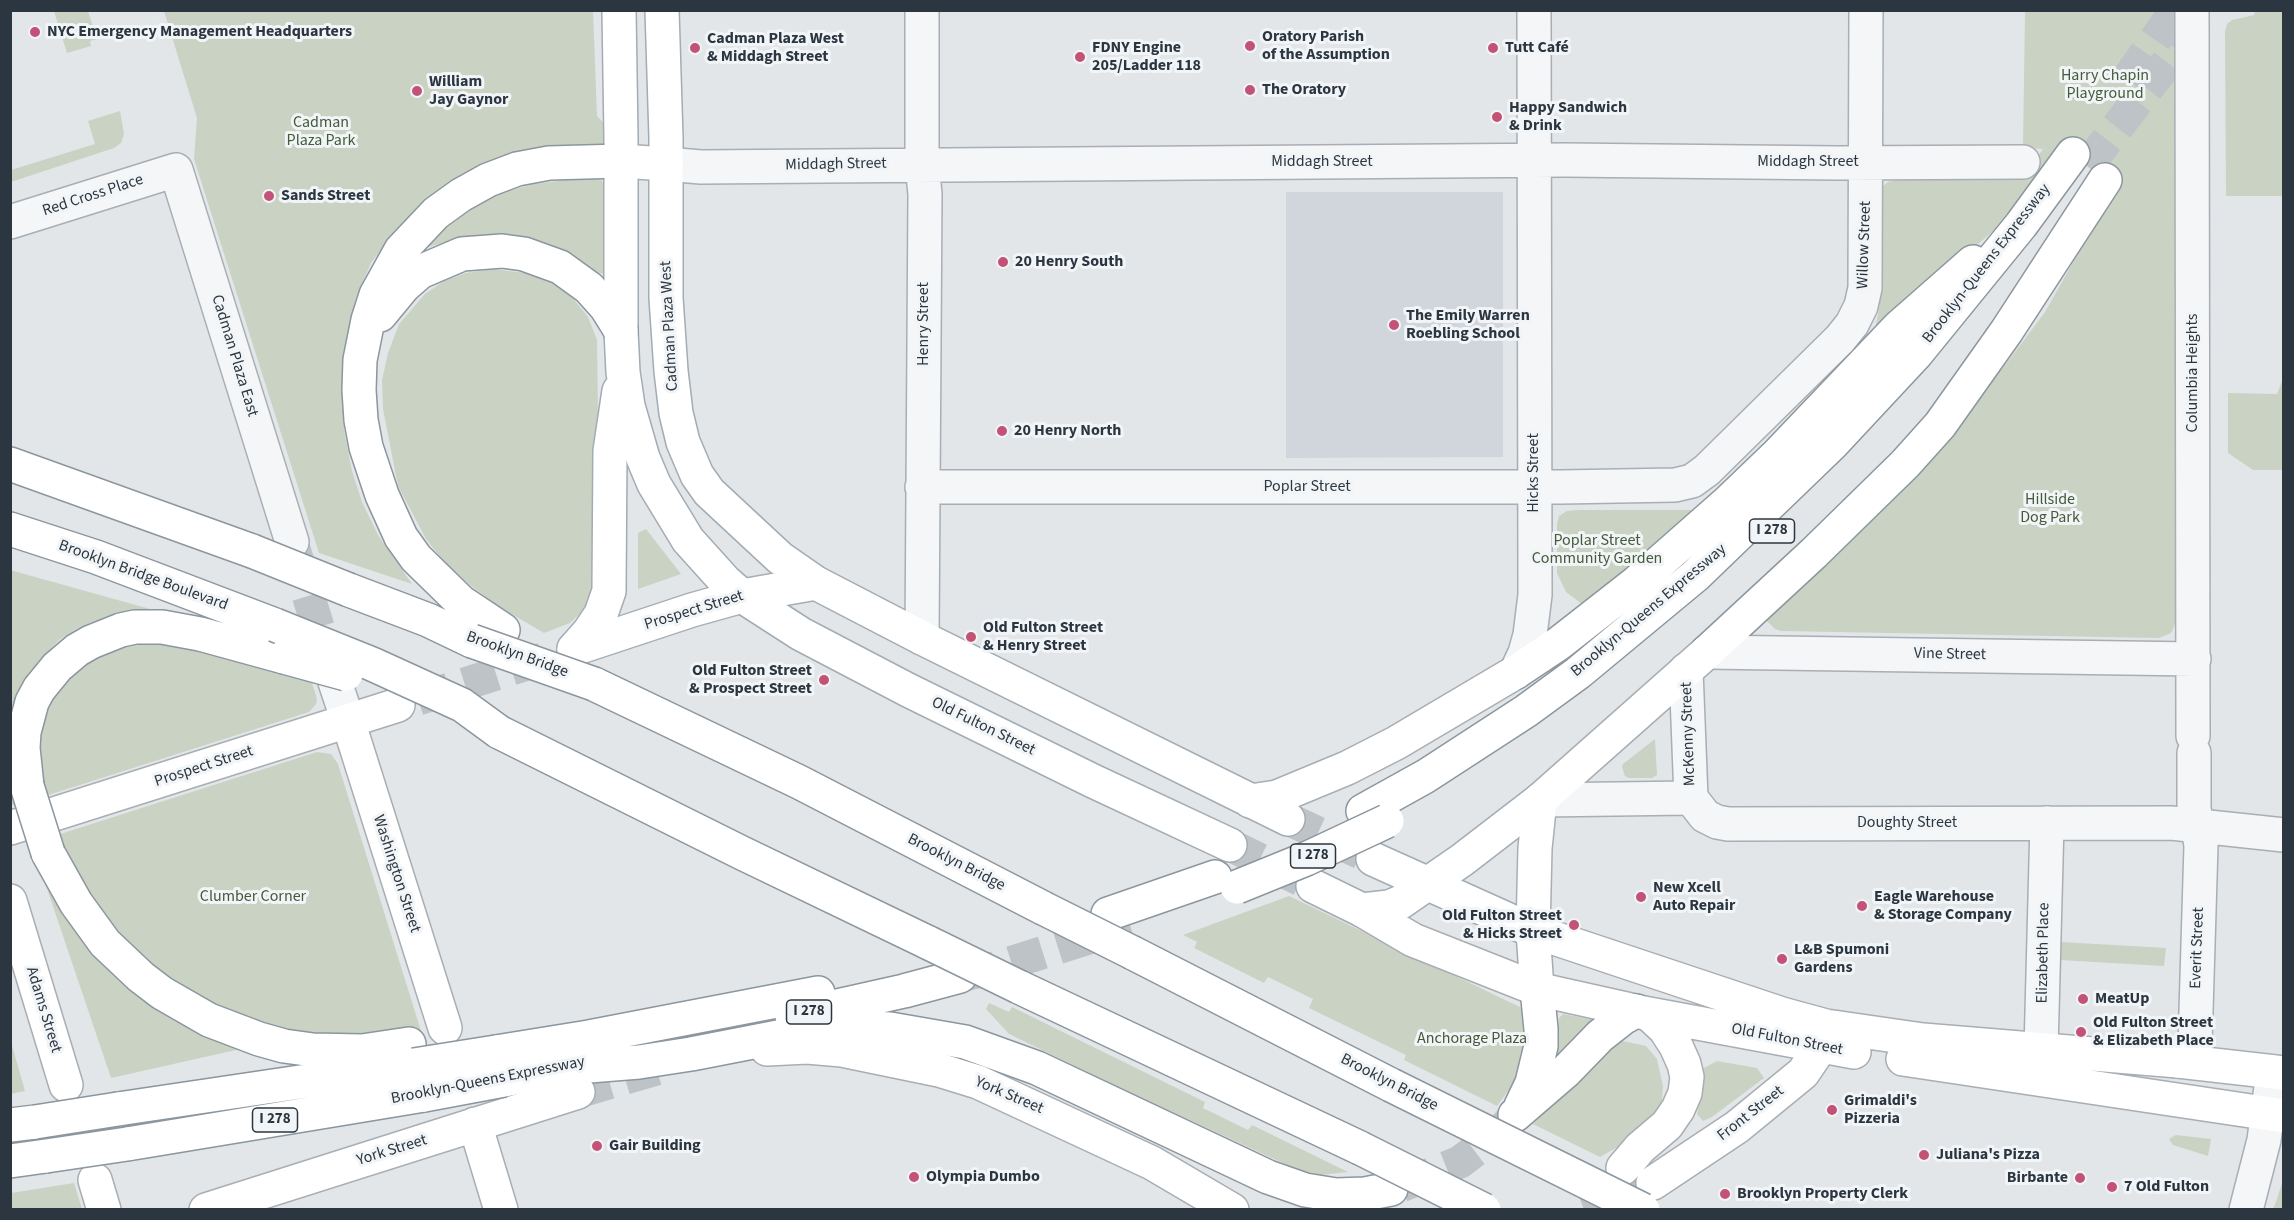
<!DOCTYPE html>
<meta charset="utf-8">
<style>
body{margin:0}
#map{position:relative;width:2294px;height:1220px;overflow:hidden;background:#e2e6e9;font-family:"Source Sans 3",sans-serif}
canvas{display:block}
.frame{position:absolute;inset:0;border:12px solid #2c3640;pointer-events:none}
</style>
<div id="map">
<canvas width="2294" height="1220"></canvas>
<div class="frame"></div>
</div>
<script>
const c = document.querySelector('canvas').getContext('2d');
c.lineJoin = 'round';
function fill(path, color) { c.fillStyle = color; c.fill(path, 'evenodd'); }
const poly = rows => new Path2D(rows.map(r => 'M' + r).join(''));
function trace(path, color, width, dash) { c.strokeStyle = color; c.lineWidth = width; c.lineCap = dash ? 'butt' : 'round'; c.setLineDash(dash || []); c.stroke(path); }
function drawText(font, color, halo, rows, align = 'center') {
  c.font = font + ' "Source Sans 3",sans-serif'; c.lineWidth = 6; c.setLineDash([]); c.textBaseline = 'middle'; c.strokeStyle = halo; c.fillStyle = color; for (const [text, x, y, turn = 0] of rows) {
    c.save(); c.translate(x, y); c.rotate((+turn || 0) * Math.PI / 180); c.textAlign = isNaN(turn) ? turn : align; if (halo) c.strokeText(text, 0, 0); c.fillText(text, 0, 0); c.restore();
  }
}
fill(poly([
 [1286,192,1503,192,1503,457,1286,458]
]), '#d0d6db');
fill(poly([
 [54,11,88,11,97,39,90,41,91,46,67,53],
 [164,11,593,11,597,116,608,128,611,143,424,203,396,230,371,263,356,298,343,360,344,430,352,471,362,502,378,535,412,584,319,553,194,159,197,118],
 [2025,11,2180,11,2177,189,2176,620,2174,627,2171,633,2159,638,1781,631,1775,629,1767,621,1767,614,1960,420,2006,364,2045,312,2115,188,2060,144,1999,226,1874,334,1880,304,1880,202,1883,186,1888,182,1903,179,2021,179,2043,149,2023,148],
 [2255,11,2283,11,2283,196,2226,196,2225,32,2227,24,2232,20,2254,15],
 [120,111,124,134,121,143,114,148,11,182,11,170,95,144,88,121],
 [581,178,601,180,606,185,607,271,604,274,595,272,567,254,544,243,518,236,491,234,465,237,428,247,447,227,483,201,507,191,534,184],
 [493,269,533,274,554,283,568,292,588,317,597,340,600,568,587,607,570,623,544,633,498,606,470,585,445,563,426,539,398,486,383,409,382,380,388,353,399,324,425,294,444,281,466,273],
 [2282,381,2284,381,2283,470,2253,470,2228,453,2228,393,2277,394],
 [1577,510,1703,510,1591,606,1582,604,1566,592,1557,573,1557,524,1559,516,1567,511],
 [646,529,681,574,638,589,638,533],
 [10,570,168,614,114,615,92,622,76,629,59,640,38,662,29,676,17,804,13,805,10,804],
 [155,639,309,673,317,699,316,704,309,712,42,797,38,777,41,718,63,681,94,658,132,643],
 [1655,739,1657,775,1652,778,1629,778,1625,776,1622,767,1623,764],
 [317,752,331,754,338,764,421,1031,355,1039,285,1034,173,988,97,915,54,836],
 [37,859,46,875,237,1046,236,1050,111,1078],
 [1289,896,1522,1008,1525,1022,1525,1050,1516,1080,1497,1106,1404,1060,1406,1055,1309,1008,1313,999,1268,977,1264,983,1194,948,1197,942,1183,935],
 [2061,942,2166,948,2164,966,2060,960],
 [989,1003,1009,1012,1012,1007,1205,1102,1203,1108,1248,1130,1252,1125,1348,1172,1320,1175,1296,1169,1131,1093,1009,1034,986,1009],
 [1563,1014,1595,1020,1555,1060,1559,1018],
 [1623,1041,1646,1046,1657,1059,1663,1086,1662,1101,1656,1114,1621,1145,1600,1157,1533,1124,1600,1052,1610,1045],
 [11,1042,25,1091,11,1094,10,1094],
 [1717,1061,1757,1068,1764,1078,1712,1117,1703,1121,1697,1114,1704,1078,1702,1069],
 [2176,1135,2211,1139,2208,1156,2173,1145,2169,1139],
 [2283,1180,2283,1209,2273,1209,2276,1202],
 [74,1183,82,1209,11,1209,11,1193]
]), '#cad2c4');
trace(poly([
 [294,549,330,666]
]), '#bec3c7', 33, [33, 16]);
trace(poly([
 [418,699,549,657],
 [578,1092,660,1068],
 [1584,1210,1639,1190]
]), '#bec3c7', 33, [33, 16]);
trace(poly([
 [1288,819,1361,853],
 [1230,845,1301,880]
]), '#bec3c7', 33, [33, 16]);
trace(poly([
 [2127,80,2176,10],
 [2087,166,2181,45,2200,15],
 [964,975,991,969,1130,925],
 [1401,1186,1460,1162,1501,1131,1514,1117]
]), '#bec3c7', 33, [33, 16]);
const street = poly([
 [922,10,922,164,925,194,922,638],
 [2192,10,2193,736],
 [666,164,701,167,1565,160,1838,163,2023,162],
 [10,222,176,170,292,542],
 [922,487,1561,487,1675,485,1692,481,1707,470,1840,339,1852,324,1861,306,1865,288,1866,10],
 [1707,652,2194,659],
 [1686,670,1691,798],
 [1516,672,1525,653,1530,635,1535,595,1534,10],
 [335,682,348,721],
 [1691,798,1705,816,1717,822,1728,824,2171,823,2284,835],
 [1540,800,1691,798],
 [2178,1061,2193,1051,2195,1044,2201,845,2194,809,2194,753],
 [2029,1074,2037,1066,2041,1050,2047,823],
 [2246,1210,2264,1140,2273,1072]
]);
const secondary = poly([
 [621,161,666,164],
 [574,649,692,610,742,596,816,583],
 [1707,652,1540,800,1535,848,1533,931,1782,1014,1826,1026,1923,1040,2178,1061,2284,1073],
 [348,721,445,1028],
 [1250,801,1277,797,1347,768,1396,743,1516,672],
 [10,828,398,705],
 [10,901,66,1085],
 [1362,910,1413,940,1537,989,1649,1014,1854,1052],
 [767,1049,807,1047,842,1050,939,1070,978,1082,1152,1163,1232,1210],
 [1903,1059,2284,1116],
 [475,1124,501,1210],
 [1623,1168,1640,1148,1667,1125,1678,1109,1685,1093,1687,1077,1684,1064,1676,1046,1665,1029,1649,1014],
 [95,1180,104,1210],
 [1653,1183,1737,1127,1803,1073,1820,1048,1826,1028],
 [206,1210,578,1092]
]);
const primary = poly([
 [619,10,621,138,621,331,623,372,628,406,643,458,654,484,688,540,725,581,742,596,801,634,908,690,1093,781,1230,845],
 [662,10,666,138,666,298,671,371,676,413,683,442,697,475,709,492,780,558,816,583,922,638,1288,819],
 [574,649,589,632,601,614,609,591,610,451,619,391],
 [1373,859,1533,931,1537,989],
 [1313,886,1362,910,1389,907,1401,902,1462,860,1540,800]
]);
const highway = poly([
 [380,315,404,286,420,272,462,254,502,251,524,254,560,267,589,288,606,307,621,331],
 [10,464,252,551],
 [10,529,96,557,275,625],
 [349,590,428,620,472,641],
 [503,630,461,602,416,558,401,537,382,495,366,447,361,420,359,390,360,360,368,320,376,295,401,250,436,213,461,195,488,180,517,169,549,163,621,161],
 [1707,652,1814,553,1905,464,1940,425,2006,332,2105,180],
 [1516,672,1558,644,1636,583,1728,502,1778,454,1899,327,1973,262],
 [594,684,799,782,1043,908],
 [499,732,742,853,929,943],
 [27,786,23,748,24,732,32,702,39,689,57,667,77,650,91,642,121,630,135,627,162,627,200,634,284,657],
 [1363,811,1426,776,1526,711,1578,673,1695,576,1833,443,1916,354,2021,225,2073,154],
 [48,853,76,903,105,943,141,977,162,993,209,1020,259,1039,284,1046,313,1050,362,1051,409,1044],
 [1108,914,1215,877],
 [1133,953,1391,1085],
 [1019,987,1360,1148],
 [792,1016,904,991,960,976],
 [496,1052,589,1037,818,993],
 [564,1068,639,1062,691,1054,804,1032,856,1027,890,1029,965,1042,1037,1068,1268,1177,1305,1190,1336,1195,1365,1194,1391,1189],
 [504,1080,584,1063],
 [1521,1106,1532,1083,1541,1046,1541,1029,1537,989],
 [118,1109,401,1067],
 [1515,1115,1566,1071,1600,1036,1623,1018,1636,1011],
 [10,1125,35,1122],
 [127,1144,424,1095],
 [10,1161,46,1156]
]);
trace(street, '#a8aeb3', 36);
trace(secondary, '#a8aeb3', 36);
trace(primary, '#a2acb4', 36);
trace(highway, '#8b969e', 36);
trace(street, '#f4f6f8', 33);
trace(secondary, '#fff', 33);
trace(primary, '#fff', 33);
trace(highway, '#fff', 33);
const highwayBridge = poly([
 [252,551,349,590],
 [275,625,372,664,462,705,499,732],
 [472,641,594,684],
 [284,657,346,674],
 [27,786,48,853],
 [1237,887,1306,859,1387,821],
 [1043,908,1133,953],
 [929,943,1019,987],
 [414,1065,496,1052],
 [1391,1085,1643,1210],
 [424,1095,504,1080],
 [35,1122,118,1109],
 [1360,1148,1484,1210],
 [46,1156,127,1144]
]);
trace(highwayBridge, '#8b969e', 36, []);
trace(highwayBridge, '#fff', 33);
for (const [x, y, r, color] of [
 [35,32,6,"#c25376"],
 [1250,46,6,"#c25376"],
 [695,48,6,"#c25376"],
 [1493,48,6,"#c25376"],
 [1080,57,6,"#c25376"],
 [1250,90,6,"#c25376"],
 [417,91,6,"#c25376"],
 [1497,117,6,"#c25376"],
 [269,196,6,"#c25376"],
 [1003,262,6,"#c25376"],
 [1394,325,6,"#c25376"],
 [1002,431,6,"#c25376"],
 [971,637,6,"#c25376"],
 [824,680,6,"#c25376"],
 [1641,897,6,"#c25376"],
 [1862,906,6,"#c25376"],
 [1574,925,6,"#c25376"],
 [1782,959,6,"#c25376"],
 [2083,999,6,"#c25376"],
 [2081,1032,6,"#c25376"],
 [1832,1110,6,"#c25376"],
 [597,1146,6,"#c25376"],
 [1924,1155,6,"#c25376"],
 [914,1177,6,"#c25376"],
 [2080,1178,6,"#c25376"],
 [2112,1187,6,"#c25376"],
 [1725,1194,6,"#c25376"]
]) { const dot = new Path2D(); dot.arc(x, y, r, 0, 2 * Math.PI); c.fillStyle = color; c.fill(dot); trace(dot, '#f2f5f7', 2); }
for (const [x, y, w] of [
 [1772,531,45],
 [1313,856,45],
 [809,1012,45],
 [275,1120,45]
]) { const box = new Path2D(); box.roundRect(x - w / 2, y - 12, w, 24, 4.5); c.fillStyle = '#f2f5f7'; c.fill(box); trace(box, '#2c3640', 1.5); }
drawText('bold 15px', '#2c3640', null, [
 ["I 278",1772,531],
 ["I 278",1313,856],
 ["I 278",809,1012],
 ["I 278",275,1120]
]);
drawText('bold 16px', '#2c3640', '#f2f5f7', [
 ["NYC Emergency Management Headquarters",47,32],
 ["Oratory Parish",1262,37],
 ["of the Assumption",1262,55],
 ["Cadman Plaza West",707,39],
 ["& Middagh Street",707,57],
 ["FDNY Engine",1092,48],
 ["205/Ladder 118",1092,66],
 ["Tutt Café",1505,48],
 ["William",429,82],
 ["Jay Gaynor",429,100],
 ["The Oratory",1262,90],
 ["Happy Sandwich",1509,108],
 ["& Drink",1509,126],
 ["Sands Street",281,196],
 ["20 Henry South",1015,262],
 ["The Emily Warren",1406,316],
 ["Roebling School",1406,334],
 ["20 Henry North",1014,431],
 ["Old Fulton Street",983,628],
 ["& Henry Street",983,646],
 ["Old Fulton Street",812,671,"right"],
 ["& Prospect Street",812,689,"right"],
 ["New Xcell",1653,888],
 ["Auto Repair",1653,906],
 ["Eagle Warehouse",1874,897],
 ["& Storage Company",1874,915],
 ["Old Fulton Street",1562,916,"right"],
 ["& Hicks Street",1562,934,"right"],
 ["L&B Spumoni",1794,950],
 ["Gardens",1794,968],
 ["MeatUp",2095,999],
 ["Old Fulton Street",2093,1023],
 ["& Elizabeth Place",2093,1041],
 ["Grimaldi's",1844,1101],
 ["Pizzeria",1844,1119],
 ["Gair Building",609,1146],
 ["Juliana's Pizza",1936,1155],
 ["Olympia Dumbo",926,1177],
 ["Birbante",2068,1178,"right"],
 ["7 Old Fulton",2124,1187],
 ["Brooklyn Property Clerk",1737,1194]
], 'left');
drawText('16px', '#455a3a', '#f2f5f7', [
 ["Harry Chapin",2105,76],
 ["Playground",2105,94],
 ["Cadman",321,123],
 ["Plaza Park",321,141],
 ["Hillside",2050,500],
 ["Dog Park",2050,518],
 ["Poplar Street",1597,541],
 ["Community Garden",1597,559],
 ["Clumber Corner",253,897],
 ["Anchorage Plaza",1472,1039]
]);
drawText('16px', '#2c3640', '#f2f5f7', [
 ["Middagh Street",1322,162],
 ["Middagh Street",1808,162],
 ["Middagh Street",836,165,-1],
 ["Red Cross Place",93,196,-18],
 ["Willow Street",1865,245,-88],
 ["Brooklyn-Queens Expressway",1987,264,-52],
 ["Henry Street",924,324,-90],
 ["Cadman Plaza West",670,326,-93],
 ["Cadman Plaza East",234,356,73],
 ["Columbia Heights",2193,373,-90],
 ["Hicks Street",1534,473,-90],
 ["Poplar Street",1307,487],
 ["Brooklyn Bridge Boulevard",143,576,20],
 ["Prospect Street",694,611,-17],
 ["Brooklyn-Queens Expressway",1649,611,-40],
 ["Brooklyn Bridge",517,655,20],
 ["Vine Street",1950,655,1],
 ["Old Fulton Street",983,727,26],
 ["McKenny Street",1689,734,-92],
 ["Prospect Street",204,767,-18],
 ["Doughty Street",1907,823],
 ["Brooklyn Bridge",956,863,27],
 ["Washington Street",396,874,72],
 ["Everit Street",2198,948,-88],
 ["Elizabeth Place",2044,953,-89],
 ["Adams Street",43,1010,73],
 ["Old Fulton Street",1787,1040,11],
 ["Brooklyn-Queens Expressway",488,1081,-11],
 ["Brooklyn Bridge",1389,1083,27],
 ["York Street",1009,1096,23],
 ["Front Street",1751,1114,-38],
 ["York Street",392,1151,-17]
]);
</script>
